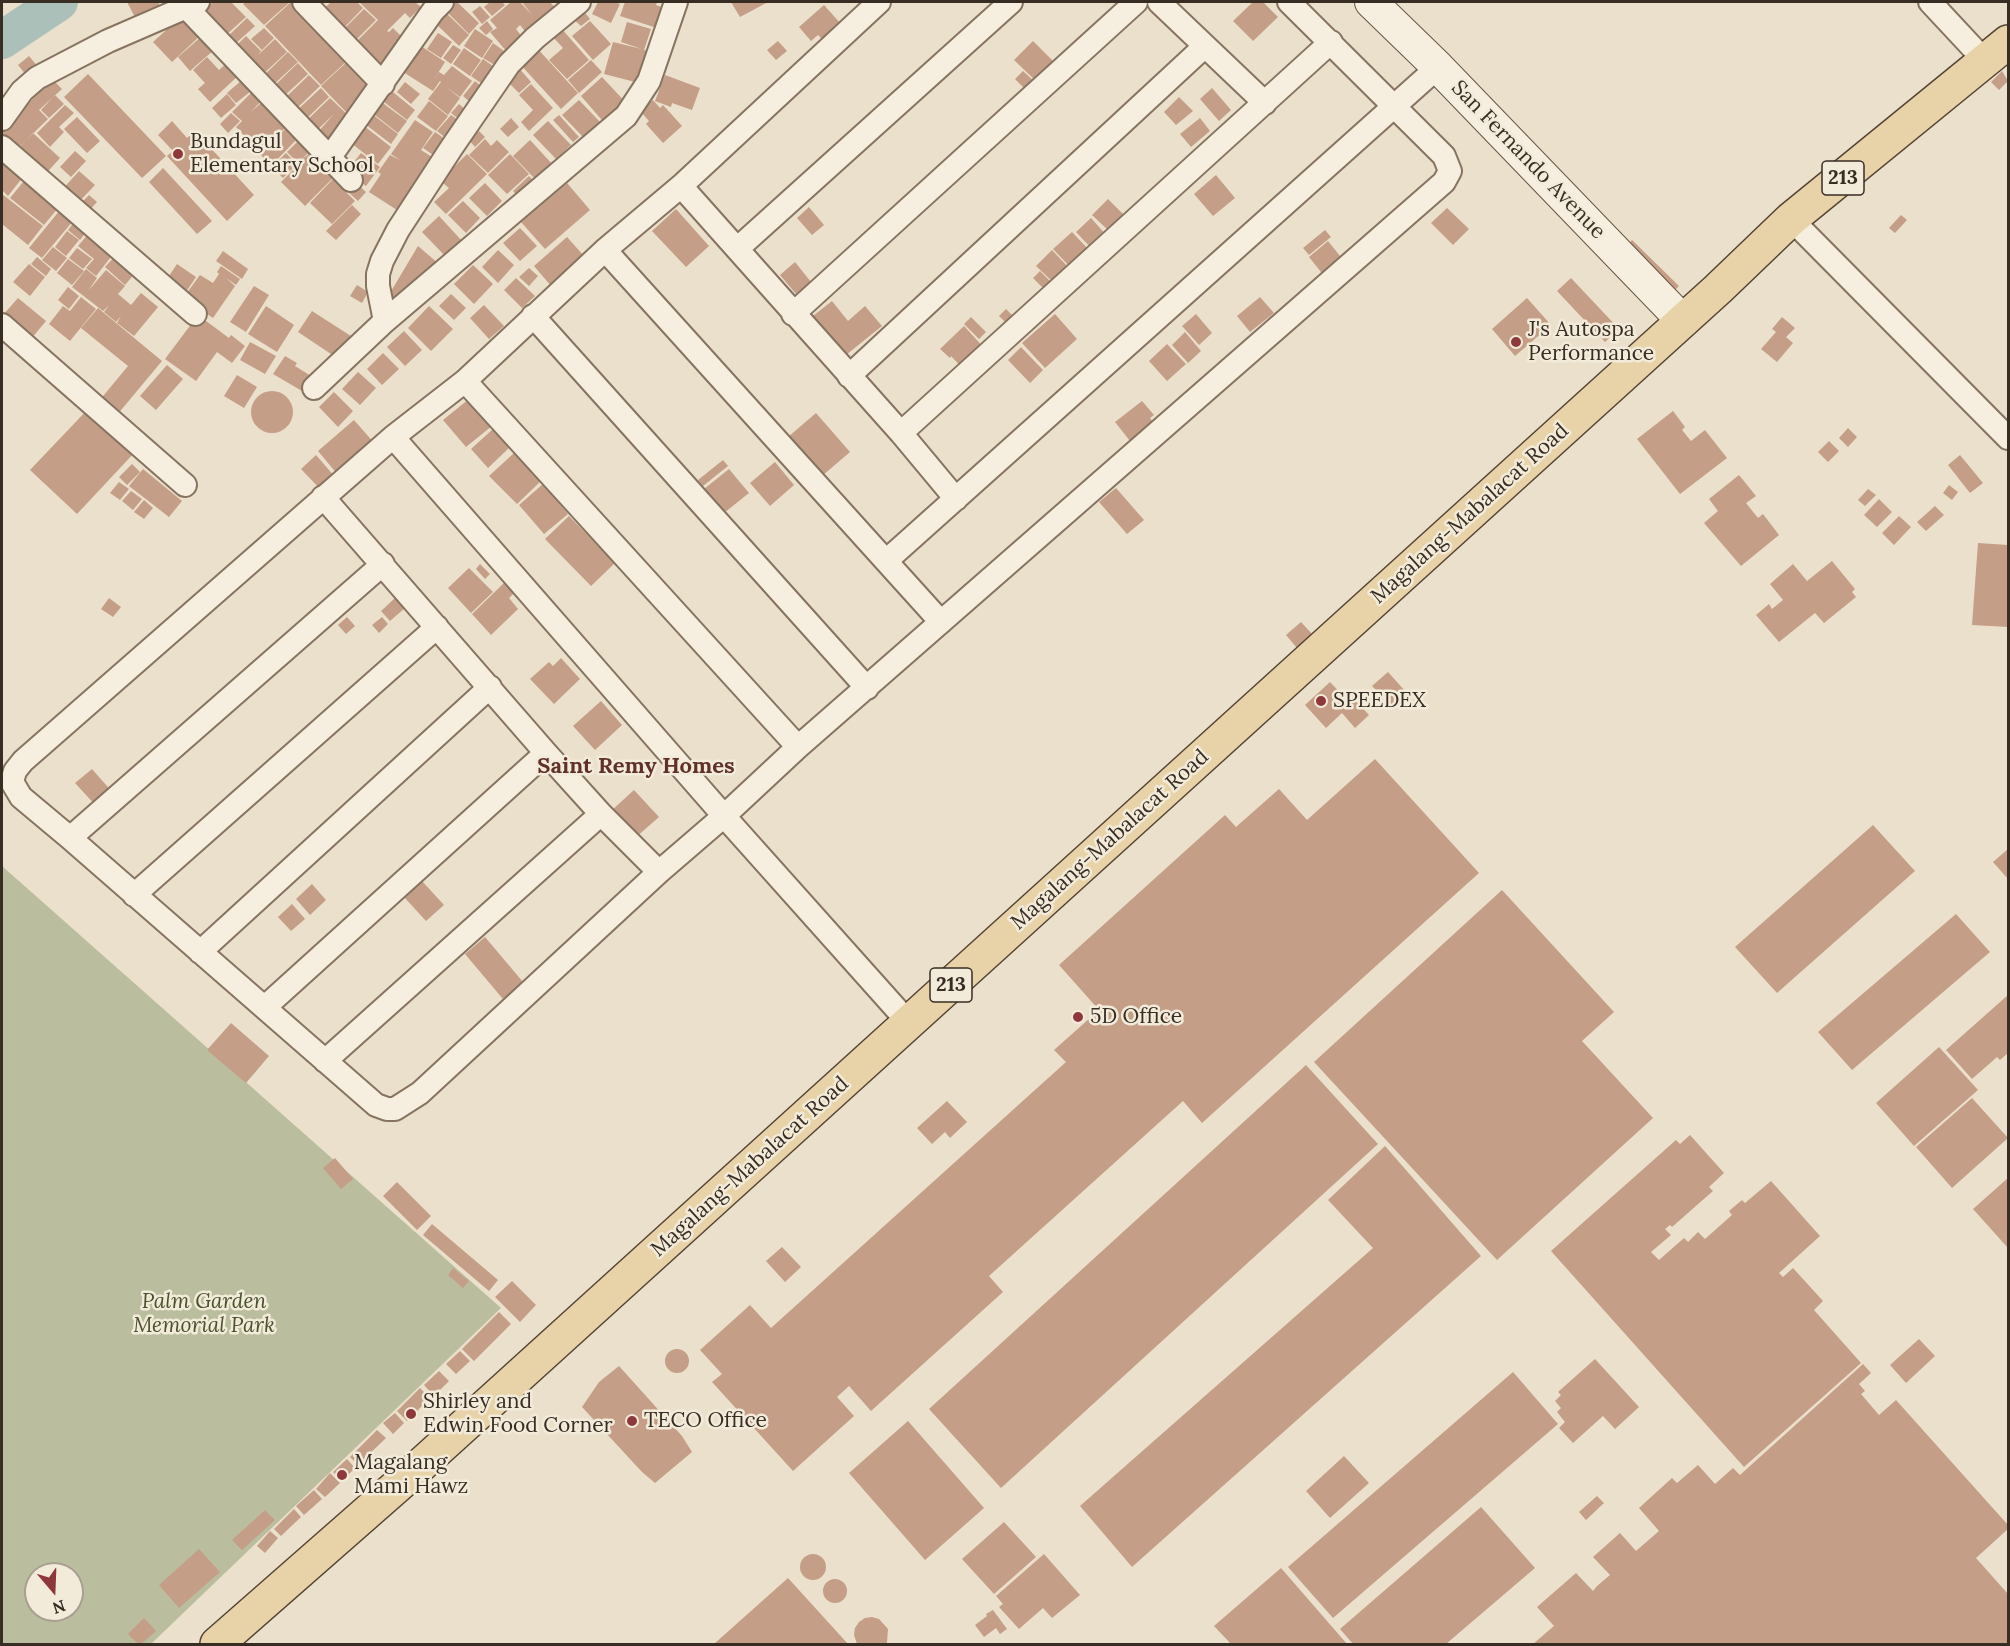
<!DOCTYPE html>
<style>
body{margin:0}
#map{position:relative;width:2010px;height:1646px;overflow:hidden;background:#ebe0cb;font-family:Lora,serif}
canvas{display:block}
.frame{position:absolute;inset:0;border:3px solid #382d23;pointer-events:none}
.north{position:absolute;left:24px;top:1562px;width:60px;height:60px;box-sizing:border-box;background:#f3ebda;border:2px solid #a89f91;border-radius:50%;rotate:161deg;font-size:16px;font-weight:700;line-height:24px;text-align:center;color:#382d23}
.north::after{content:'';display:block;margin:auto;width:21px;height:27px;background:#8e383b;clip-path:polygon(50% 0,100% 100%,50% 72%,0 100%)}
</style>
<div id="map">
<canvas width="2010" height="1646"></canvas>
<div class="frame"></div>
<div class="north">N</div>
</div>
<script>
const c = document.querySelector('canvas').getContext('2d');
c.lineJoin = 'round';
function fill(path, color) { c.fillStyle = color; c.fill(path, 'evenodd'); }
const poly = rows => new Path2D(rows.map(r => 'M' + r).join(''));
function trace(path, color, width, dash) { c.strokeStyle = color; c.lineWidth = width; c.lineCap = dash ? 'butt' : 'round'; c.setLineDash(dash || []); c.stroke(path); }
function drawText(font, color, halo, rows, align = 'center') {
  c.font = font + ' Lora,serif'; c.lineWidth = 5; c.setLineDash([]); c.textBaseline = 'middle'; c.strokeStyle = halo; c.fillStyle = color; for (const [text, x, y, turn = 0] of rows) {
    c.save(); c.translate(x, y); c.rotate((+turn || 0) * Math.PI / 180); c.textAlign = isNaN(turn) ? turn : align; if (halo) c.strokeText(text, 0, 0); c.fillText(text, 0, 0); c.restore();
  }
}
fill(poly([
 [2,866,501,1308,151,1644,2,1644],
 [36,1574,72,1574,72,1610,36,1610]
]), '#bbbe9e');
trace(poly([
 [2,40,59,2]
]), '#abc0b9', 38);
fill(poly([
 [127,2,158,2,162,9,137,21],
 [213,2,231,2,246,17,225,36,202,12],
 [246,2,290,2,264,25,243,4],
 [291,2,295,2,349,59,321,85,265,26],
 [331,2,357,2,363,8,339,33,319,13],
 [359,2,415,2,421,7,410,18,405,13,387,31,389,32,393,28,406,41,377,70,352,46,378,20],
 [453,2,457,2,479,23,469,34,445,10],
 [490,2,502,2,505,5,492,16,484,7],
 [511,2,520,2,532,15,522,2,550,2,557,10,528,35,520,25,516,29,523,38,507,52,490,32,497,28,490,20],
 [598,2,614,2,620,4,611,23,592,14],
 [625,2,657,2,656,5,670,10,663,30,620,16],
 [731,2,768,2,740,17],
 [1253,2,1263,2,1278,17,1253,41,1233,21],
 [824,5,841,24,823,40,818,35,811,41,799,27],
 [480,6,490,17,482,24,472,12],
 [581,8,590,19,581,26,571,17],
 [364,9,376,20,351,45,339,34],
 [444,11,469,35,459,46,434,22],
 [184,14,202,34,172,62,153,42],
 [247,18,255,26,234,45,227,37],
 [487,21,493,29,486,35,479,28],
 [590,21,611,44,593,60,572,36],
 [627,22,651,29,644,50,651,52,643,84,604,74,613,42,642,49,621,42],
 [264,28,274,38,262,50,251,39],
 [561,28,589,60,567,79,549,60,563,48,552,36],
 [475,29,493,41,482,58,464,46],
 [438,33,452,42,441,58,427,49],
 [202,36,215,49,190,71,178,57],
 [246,36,261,51,258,55,275,39,287,52,261,76,235,47],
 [778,41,787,51,776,60,767,50],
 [1033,41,1055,63,1037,82,1014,60],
 [493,43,507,53,498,67,483,58],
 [418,44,445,62,433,81,439,72,444,75,452,66,472,81,460,97,446,87,460,98,448,115,428,99,441,82,440,81,433,91,400,70],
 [453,45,461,50,451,64,443,58],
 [536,47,578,93,561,109,519,63],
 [464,48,481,60,470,76,453,64],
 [288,52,298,62,271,87,262,77],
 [29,56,38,67,27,76,18,65],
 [207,57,219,70,228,62,239,75,210,102,198,89,205,83,193,70],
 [350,59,376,88,348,114,321,86],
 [483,59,497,69,485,86,471,76],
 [591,60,602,72,579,93,568,80],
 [298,63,308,74,282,98,272,88],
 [518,67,531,82,519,93,505,79],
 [1023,71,1036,83,1028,92,1015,79],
 [2002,71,2008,81,1999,90,1991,82],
 [88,74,166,156,142,178,64,97],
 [309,75,320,86,293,112,282,101],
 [665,75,700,88,692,110,672,103,671,107,655,101],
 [602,77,629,106,607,126,581,96],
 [52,79,62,89,39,110,48,119,12,154,2,143,2,131],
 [242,80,251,91,236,103,227,93],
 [475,81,483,88,471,103,463,96],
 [405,82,420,94,411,104,397,92],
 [531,84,553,108,529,131,521,122,533,110,519,95],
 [321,88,329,97,303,122,294,113],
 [388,88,415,110,407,120,379,98],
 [1212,88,1231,110,1219,121,1200,99],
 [254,90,263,99,250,113,263,101,287,126,260,153,236,127,242,121,232,112],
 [227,94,236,105,221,118,212,108],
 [55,95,64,104,49,118,41,110],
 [1179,97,1193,111,1176,125,1164,112],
 [330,98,353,120,328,146,316,134,334,114,313,134,303,124],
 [579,100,600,122,583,137,562,115],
 [653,100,660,108,663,105,682,126,663,143,646,124,649,121,640,111],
 [380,101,407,121,398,133,371,112],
 [429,101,448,116,436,131,417,117],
 [459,104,467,111,460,120,451,113],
 [65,105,74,113,59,127,64,132,50,147,37,133],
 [231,113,240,121,228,133,220,124],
 [372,114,398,134,391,144,365,124],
 [451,115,461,122,448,140,437,131],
 [559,115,579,137,573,142,553,120],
 [77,117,100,141,87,153,64,129],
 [511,118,519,127,508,137,500,129],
 [1200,118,1210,131,1191,147,1180,134],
 [415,120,433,132,421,150,432,157,400,212,369,192,381,174,378,172,390,155,400,160,391,154],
 [172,121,187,138,195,131,254,195,227,221,167,156,173,151,158,135],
 [548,121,571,145,556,159,533,135],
 [364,126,391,147,378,164,351,143],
 [286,128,297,139,271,166,261,155],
 [479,131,485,137,475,147,469,140],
 [435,132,448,141,436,157,423,148],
 [33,133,60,158,41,179,14,153],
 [485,139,491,146,497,140,509,152,488,173,469,155],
 [299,140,310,151,301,160,310,153,334,177,305,206,281,182,299,164,287,152],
 [530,140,554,166,538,182,513,156],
 [75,151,86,161,71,177,60,167],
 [286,153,297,164,283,178,272,167],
 [361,153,380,167,366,186,346,172],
 [467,154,487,174,446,214,434,202,449,188,443,183,447,178,445,176],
 [510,154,529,174,507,194,488,175],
 [3,161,23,177,8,196,2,190],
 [163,168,212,221,197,234,149,182],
 [79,171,95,185,75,206,60,192],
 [1216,175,1235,198,1213,216,1194,194],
 [529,176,534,181,518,196,513,191],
 [333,179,355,201,332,224,310,203],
 [24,181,58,208,44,225,10,198],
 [355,182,366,192,358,201,347,191],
 [485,183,502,201,487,216,469,198],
 [567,183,590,210,545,249,521,222],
 [2,194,43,226,28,245,2,224],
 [89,195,97,202,86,214,78,206],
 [1108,199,1126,217,1110,232,1092,215],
 [463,201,480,218,466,233,448,215],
 [352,205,361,214,336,240,326,231],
 [809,207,824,225,812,235,797,218],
 [1447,208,1469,229,1453,245,1431,223],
 [676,209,709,246,686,267,652,231],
 [60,210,73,221,42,258,29,248],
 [1901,215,1907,220,1895,233,1889,228],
 [439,216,463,242,447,258,422,232],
 [1091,218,1108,237,1093,250,1076,232],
 [75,221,87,231,80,240,68,230],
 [520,228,537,246,520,261,503,243],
 [1325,230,1331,237,1309,255,1303,248],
 [67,231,79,240,66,256,55,247],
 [1072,232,1090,251,1071,268,1053,249],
 [89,233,114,253,96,276,86,268,94,259,78,246],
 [567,237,584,256,551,286,534,266],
 [1632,240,1679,286,1673,292,1626,246],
 [1328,241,1344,261,1325,277,1309,257],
 [418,246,439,264,396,305,390,293],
 [53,247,67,258,56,271,42,260],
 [77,248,92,259,83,269,69,258],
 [498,250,514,265,498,283,482,267],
 [1052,250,1069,268,1054,283,1036,266],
 [223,251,248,269,242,279,216,261],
 [116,255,136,272,125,285,105,267],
 [37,257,51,269,46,276,31,264],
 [68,259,84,271,72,285,57,273],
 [795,262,811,282,796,294,780,275],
 [29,264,45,277,30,296,13,282],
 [177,264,196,277,182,298,163,285],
 [473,265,493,284,474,304,454,284],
 [221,266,240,279,236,285,226,278,235,286,213,318,183,298,200,275,213,283,219,274,217,272],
 [529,268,538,276,529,286,519,277],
 [86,269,97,278,88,291,106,270,125,286,118,294,131,305,141,293,158,307,134,336,117,323,121,316,116,322,104,312,109,305,103,311,72,287],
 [1040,271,1055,286,1048,293,1033,278],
 [516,278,535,296,522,308,504,290],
 [1571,278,1619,329,1605,342,1557,291],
 [357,285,368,292,362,303,350,296],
 [254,286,269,295,246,332,230,322],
 [68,287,79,296,69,309,58,300],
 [451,294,466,308,454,320,439,306],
 [81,297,96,309,70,341,49,324,63,306,70,311],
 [1260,297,1274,313,1250,332,1237,316],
 [18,298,46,321,31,339,3,315],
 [1527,298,1551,325,1515,356,1492,329],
 [832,301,848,321,865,306,882,326,846,355,813,316],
 [484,305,504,326,489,339,470,318],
 [266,306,294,325,277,352,248,334],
 [429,306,453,329,431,351,408,328],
 [98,308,162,361,117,415,99,401,128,366,81,328],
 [1006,309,1014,317,1007,324,999,316],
 [312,311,354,338,340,360,298,332],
 [1055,314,1077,339,1045,368,1022,343],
 [1196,314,1212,333,1199,345,1182,326],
 [198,315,229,338,231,335,245,346,232,363,217,352,196,381,165,359],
 [971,317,986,332,979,339,964,324],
 [1782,317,1795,328,1786,337,1793,343,1777,362,1761,349,1776,332,1772,329],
 [964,326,987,351,966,372,951,356,950,358,940,349],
 [404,331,422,350,405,366,387,347],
 [1185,332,1201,351,1188,363,1172,345],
 [250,342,276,356,265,374,240,360],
 [1167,344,1186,364,1167,381,1149,361],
 [1021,347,1043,370,1030,383,1008,360],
 [383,353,399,369,382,385,367,369],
 [285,356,297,363,295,366,311,376,302,391,273,374],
 [167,365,183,379,156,410,140,396],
 [358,372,376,388,360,405,342,389],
 [237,375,257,387,244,408,224,396],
 '251 412a21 21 0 1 1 42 0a21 21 0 1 1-42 0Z',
 [334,392,353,411,338,427,319,407],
 [469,399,492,426,466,447,443,420],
 [1142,401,1154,415,1150,418,1157,427,1134,446,1115,422],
 [89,408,135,452,77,514,30,470],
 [1673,411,1685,427,1682,430,1691,441,1705,430,1727,458,1680,494,1637,439],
 [816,413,850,452,822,476,788,437],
 [354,420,375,444,338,475,318,451],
 [1848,428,1857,437,1848,447,1839,438],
 [493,429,510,447,488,468,471,449],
 [1829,441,1839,451,1828,462,1818,452],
 [514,453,541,481,517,504,489,476],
 [316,455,335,477,321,490,301,469],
 [1960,455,1983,483,1970,493,1948,465],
 [723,460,728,466,703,486,698,480],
 [775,462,794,485,770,506,750,483],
 [132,464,140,472,127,485,119,477],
 [143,469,182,501,169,517,129,486],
 [729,469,749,493,724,513,704,489],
 [1739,475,1756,496,1746,503,1758,518,1763,514,1779,535,1741,566,1704,523,1718,511,1709,499],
 [119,482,129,489,120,500,110,493],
 [543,484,568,514,544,534,519,505],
 [1949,485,1958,492,1952,500,1943,493],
 [1116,488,1144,520,1127,534,1099,502],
 [1868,489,1876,495,1865,506,1858,500],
 [131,491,142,499,133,510,122,501],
 [1879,499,1892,512,1877,527,1864,515],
 [144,500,153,508,144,519,134,512],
 [1935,506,1944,515,1926,531,1917,522],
 [569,516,615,563,591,586,545,539],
 [1899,516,1911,527,1894,545,1882,533],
 [1978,543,2008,545,2008,627,1972,625],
 [1832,561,1855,589,1852,592,1856,597,1824,623,1815,613,1779,642,1756,615,1769,604,1772,609,1783,600,1770,584,1793,564,1807,581],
 [480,564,490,574,485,579,476,569],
 [469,568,493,592,471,613,448,588],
 [504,583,514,593,509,598,518,609,491,635,472,614],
 [109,598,121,607,113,617,101,609],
 [395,598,405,608,390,621,381,611],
 [347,617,355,626,346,634,338,625],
 [382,617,388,624,379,633,372,625],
 [1301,622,1312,634,1297,648,1286,635],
 [561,658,580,679,554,704,530,679,549,662,553,666],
 [1388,672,1406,692,1391,705,1372,686],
 [1330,682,1348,701,1352,697,1369,715,1355,728,1342,713,1326,728,1305,705],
 [601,701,622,725,595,750,573,726],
 [1375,759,1479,873,1202,1123,1183,1101,989,1276,1003,1292,871,1411,849,1386,837,1397,854,1416,793,1471,712,1382,722,1374,700,1350,750,1305,771,1328,1066,1062,1054,1050,1099,1010,1059,965,1225,815,1236,827,1279,789,1307,820],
 [92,769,114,794,98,808,75,783],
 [634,790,659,817,635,838,611,811],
 [1873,825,1915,871,1777,993,1735,947],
 [2008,849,2008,879,1993,862],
 [422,881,444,905,426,921,404,897],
 [312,884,326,900,310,915,296,899],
 [1502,890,1614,1012,1582,1041,1653,1118,1497,1260,1314,1062],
 [292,904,305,919,291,931,278,917],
 [1956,914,1990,952,1852,1070,1818,1032],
 [485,937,523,982,503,999,465,954],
 [2008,995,2008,1053,2000,1060,1997,1057,1972,1079,1946,1050],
 [231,1023,269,1056,246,1083,207,1050],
 [1939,1047,1978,1090,1914,1146,1876,1103],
 [1306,1065,1378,1144,1001,1488,929,1409],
 [1972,1098,2008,1138,1952,1188,1916,1147],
 [947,1101,967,1122,950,1138,945,1132,932,1144,917,1128],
 [1690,1135,1724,1173,1709,1187,1713,1191,1672,1227,1670,1225,1665,1229,1671,1235,1651,1252,1659,1260,1684,1238,1688,1242,1698,1232,1705,1239,1732,1215,1729,1211,1742,1200,1745,1203,1771,1181,1820,1236,1779,1273,1783,1277,1793,1268,1823,1301,1814,1310,1861,1363,1744,1467,1551,1251,1676,1140,1680,1144],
 [1385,1146,1481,1256,1132,1567,1080,1506,1373,1248,1328,1200],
 [335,1158,353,1179,341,1189,323,1168],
 [2008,1178,2008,1248,1973,1209],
 [397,1182,431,1216,417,1230,383,1196],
 [432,1224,498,1280,489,1291,423,1235],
 [782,1247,801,1267,785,1282,766,1261],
 [453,1268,469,1281,463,1288,448,1275],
 [512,1281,536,1305,520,1322,495,1297],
 [499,1312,511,1324,474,1361,462,1349],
 [1919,1339,1935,1356,1906,1383,1890,1365],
 '665 1361a12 12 0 1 1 24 0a12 12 0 1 1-24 0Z',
 [460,1351,470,1361,456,1374,446,1364],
 [1595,1359,1639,1407,1615,1429,1603,1416,1573,1443,1559,1428,1565,1422,1557,1412,1561,1408,1555,1401,1561,1395,1558,1392],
 [1863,1364,1871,1373,1859,1384,1865,1391,1861,1394,1879,1415,1896,1400,2008,1525,2008,1529,1976,1558,2008,1594,2008,1644,1533,1644,1554,1626,1537,1607,1576,1573,1593,1591,1597,1586,1610,1575,1593,1557,1620,1533,1636,1551,1659,1531,1639,1508,1672,1478,1677,1483,1698,1465,1715,1484,1733,1468,1740,1475],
 [619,1366,682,1436,692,1452,655,1483,642,1472,582,1407,599,1382],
 [439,1371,449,1381,434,1396,424,1385],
 [1513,1372,1558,1424,1333,1618,1288,1567],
 [420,1388,430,1398,407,1421,397,1411],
 [395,1413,404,1423,393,1434,383,1423],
 [908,1421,984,1508,925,1560,849,1473],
 [377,1430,386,1438,358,1465,350,1457],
 [1344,1456,1369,1483,1330,1518,1306,1491],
 [347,1459,355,1468,342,1481,333,1472],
 [330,1473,340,1483,325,1497,316,1489],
 [314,1490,322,1499,304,1515,296,1506],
 [1597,1496,1604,1503,1586,1520,1579,1512],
 [1481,1507,1535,1568,1446,1644,1353,1644,1340,1629],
 [294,1509,301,1517,281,1536,274,1529],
 [265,1510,275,1520,242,1550,232,1540],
 [1004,1522,1036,1557,994,1594,962,1559],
 [270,1531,278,1538,265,1553,257,1546],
 [199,1549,220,1572,179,1608,159,1585],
 [1044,1554,1080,1595,1052,1618,1043,1608,1019,1629,999,1607,1003,1604,996,1596],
 '800 1567a13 13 0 1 1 26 0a13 13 0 1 1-26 0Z',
 [1281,1568,1347,1644,1231,1644,1214,1626],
 [788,1578,848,1644,714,1644],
 '823 1591a12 12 0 1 1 24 0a12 12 0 1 1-24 0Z',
 [993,1610,1007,1629,1000,1634,996,1628,984,1637,975,1625,987,1616,986,1614],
 [872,1617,879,1619,888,1629,887,1643,885,1644,857,1644,854,1635,855,1628,859,1622,865,1618],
 [144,1618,156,1631,141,1644,138,1644,128,1634]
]), '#c49e86');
const street = poly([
 [304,2,383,84],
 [879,2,681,186,605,250,465,381,393,437,23,761,15,771,12,782,21,797,70,838,376,1105,387,1109,395,1109,420,1093,659,872,724,816,798,747,1444,182,1450,171,1444,156,1289,2],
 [1159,2,1265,103],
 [1930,2,1986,62],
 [186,7,351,180],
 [2,119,22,91,37,78,108,41,198,2],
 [2,147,195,314],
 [330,157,433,11,442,2],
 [681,186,901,433,956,499],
 [1791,219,2008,438],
 [737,249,1011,2],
 [605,250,941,622],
 [793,314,1136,2],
 [533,316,867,688],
 [385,321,378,286,378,274,382,261,398,230,452,147,509,64,535,38,579,2],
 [2,325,185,485],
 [849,376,1205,46],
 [465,381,798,747],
 [314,388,385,321,626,116,649,81,676,2],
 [901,433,1331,42],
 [393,437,724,816,909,1023],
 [323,497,546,753,601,814,659,872],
 [886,561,1438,67],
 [70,838,383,564],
 [134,895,437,627],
 [200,952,490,687],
 [265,1007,546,753],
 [325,1061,601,814]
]);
const secondary = poly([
 [1371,2,1438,67,1683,321]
]);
const primary = poly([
 [217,1644,413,1472,1718,289,1791,219,2008,42]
]);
trace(street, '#867461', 26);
trace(secondary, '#685544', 34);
trace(primary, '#544335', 36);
trace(street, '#f6eede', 22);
trace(secondary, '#f6eede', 32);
trace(primary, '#e8d3a9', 33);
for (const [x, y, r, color] of [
 [178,154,6,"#8e383b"],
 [1516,342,6,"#8e383b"],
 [1321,701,6,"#8e383b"],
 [1078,1017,6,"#8e383b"],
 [411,1414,6,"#8e383b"],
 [632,1421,6,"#8e383b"],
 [342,1475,6,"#8e383b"]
]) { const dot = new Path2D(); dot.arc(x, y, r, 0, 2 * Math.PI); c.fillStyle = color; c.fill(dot); trace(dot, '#f3ebda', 2); }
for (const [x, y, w] of [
 [1843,178,42],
 [951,985,42]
]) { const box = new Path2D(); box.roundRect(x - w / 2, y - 17, w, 34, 4.5); c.fillStyle = '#f3ebda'; c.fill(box); trace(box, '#382d23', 1.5); }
drawText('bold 20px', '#382d23', null, [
 ["213",1843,178],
 ["213",951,985]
]);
drawText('21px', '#382d23', '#f3ebda', [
 ["Bundagul",190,142],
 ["Elementary School",190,166],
 ["J's Autospa",1528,330],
 ["Performance",1528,354],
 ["SPEEDEX",1333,701],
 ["5D Office",1090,1017],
 ["Shirley and",423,1402],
 ["Edwin Food Corner",423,1426],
 ["TECO Office",644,1421],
 ["Magalang",354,1463],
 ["Mami Hawz",354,1487]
], 'left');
drawText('21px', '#382d23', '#f3ebda', [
 ["San Fernando Avenue",1528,160,46],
 ["Magalang-Mabalacat Road",1470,514,-42],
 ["Magalang-Mabalacat Road",1110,840,-42],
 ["Magalang-Mabalacat Road",750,1167,-42]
]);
drawText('italic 21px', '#4a522c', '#f3ebda', [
 ["Palm Garden",204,1302],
 ["Memorial Park",204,1326]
]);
drawText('bold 22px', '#603127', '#f3ebda', [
 ["Saint Remy Homes",636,767]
]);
</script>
